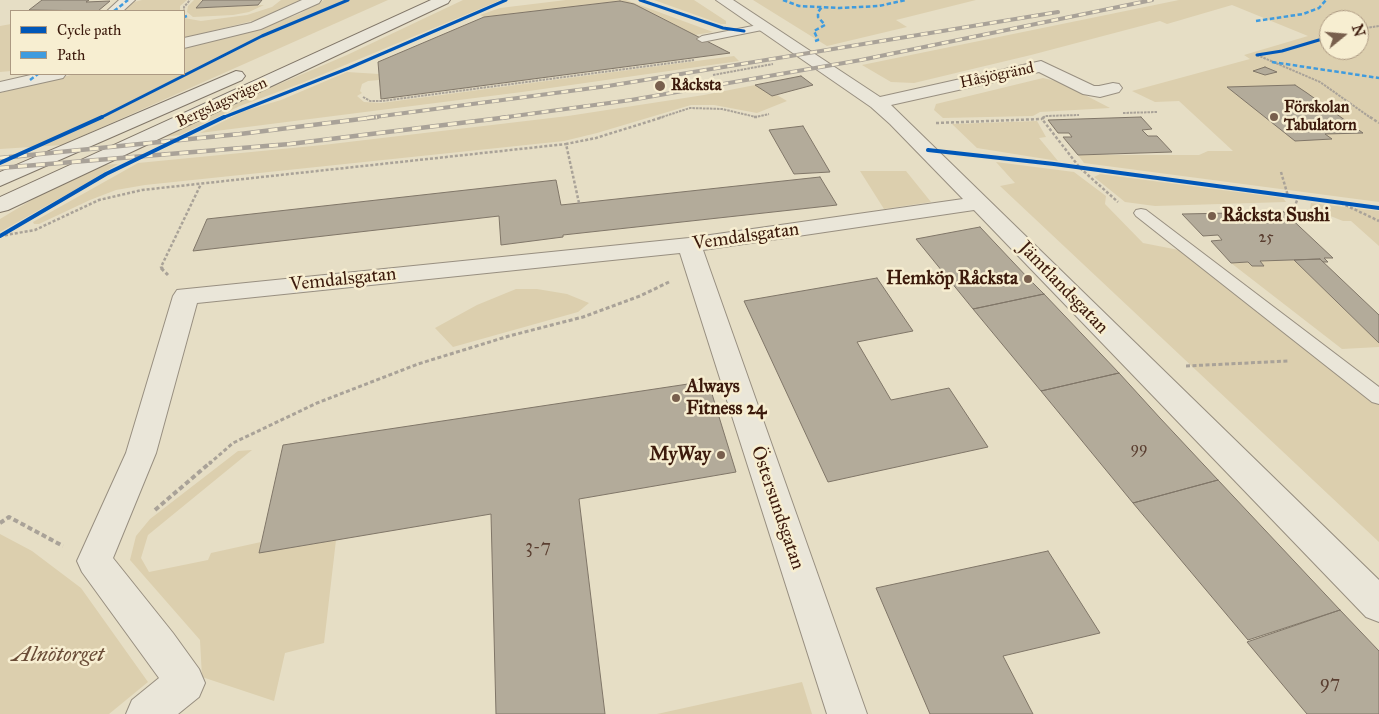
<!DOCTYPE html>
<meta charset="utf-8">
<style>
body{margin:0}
#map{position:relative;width:1379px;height:714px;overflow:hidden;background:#e6dec5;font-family:"IM FELL Great Primer",serif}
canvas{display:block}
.legend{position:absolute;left:10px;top:10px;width:175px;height:65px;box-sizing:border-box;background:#f7eed1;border:1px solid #ac9982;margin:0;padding:6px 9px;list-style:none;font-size:15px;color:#3c1a0c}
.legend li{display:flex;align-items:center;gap:10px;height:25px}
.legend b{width:25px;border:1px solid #ac9982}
.north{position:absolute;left:1319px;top:10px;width:50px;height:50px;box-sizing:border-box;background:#f7eed1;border:1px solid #ac9982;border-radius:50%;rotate:73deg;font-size:14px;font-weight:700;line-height:20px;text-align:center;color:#3c1a0c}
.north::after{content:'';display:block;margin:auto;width:18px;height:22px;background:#785f4d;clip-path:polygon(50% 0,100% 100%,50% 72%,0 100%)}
</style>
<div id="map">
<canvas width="1379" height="714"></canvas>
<ul class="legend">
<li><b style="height:6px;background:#0057b8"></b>Cycle path</li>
<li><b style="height:6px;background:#3f9bde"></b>Path</li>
</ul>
<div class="north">N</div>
</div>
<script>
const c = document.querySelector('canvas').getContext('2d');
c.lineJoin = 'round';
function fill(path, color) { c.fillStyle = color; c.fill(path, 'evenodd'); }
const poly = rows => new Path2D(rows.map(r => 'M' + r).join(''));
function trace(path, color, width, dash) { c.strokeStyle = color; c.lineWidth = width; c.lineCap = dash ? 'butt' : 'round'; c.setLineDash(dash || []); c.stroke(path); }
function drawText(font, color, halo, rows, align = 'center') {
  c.font = font + ' "IM FELL Great Primer",serif'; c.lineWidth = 5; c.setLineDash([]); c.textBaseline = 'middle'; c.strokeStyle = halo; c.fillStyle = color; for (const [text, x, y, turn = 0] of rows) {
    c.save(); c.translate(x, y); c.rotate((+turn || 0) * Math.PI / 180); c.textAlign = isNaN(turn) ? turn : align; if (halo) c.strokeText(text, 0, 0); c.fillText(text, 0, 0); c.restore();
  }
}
fill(poly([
 [142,0,187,0,180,6,180,11,120,11,134,2],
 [194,0,202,0,196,8,264,5,249,12,233,15,193,17,187,12,188,6],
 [281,0,303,0,268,17,184,38,184,18,201,21,247,15,272,7],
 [324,0,388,0,62,145,0,149,0,93,75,74,184,74,184,47,256,30,299,14],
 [463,0,501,0,302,83,240,106,180,135,164,137,237,102,347,55],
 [566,0,626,0,713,32,695,35,634,4,621,1,484,17,480,15,500,8],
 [654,0,694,0,723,19,726,21,726,24,721,24],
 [753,0,976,0,896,20,907,27,827,46],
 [1179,0,1379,0,1379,202,1084,163,1078,155,1199,155,1208,151,1233,151,1179,101,1155,102,1132,91,1250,59,1244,55,1308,36,1232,5,1167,24,1160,21,1031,55,914,83,891,82,862,65],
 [1329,20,1359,20,1359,50,1329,50],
 [11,24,11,71,0,72,0,26],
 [734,56,739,61,522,92,200,133,244,111,281,100,347,72,379,74,379,80,368,81,362,84,360,91,362,93,357,96,364,102,381,103],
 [1043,78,1060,82,1110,108,1040,112,1033,116,943,118,934,110,936,104],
 [755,85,772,96,777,95,787,101,757,113,714,105,691,105,597,133,564,141,145,185,116,190,90,200,39,224,34,224,33,222,138,163,323,145,568,116,704,95],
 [1037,121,1046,137,1039,138,1058,161,977,148,952,124],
 [996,162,1074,172,1106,196,1105,204,1143,243,1189,252,1379,397,1379,542,1000,186,1015,183],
 [118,164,80,187,0,232,0,219,43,193,102,165],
 [860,171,906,171,931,202,884,209],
 [1100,174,1283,198,1286,202,1155,206,1125,202,1094,177],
 [1311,203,1379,211,1379,246,1351,221,1343,221,1310,208],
 [1294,260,1379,343,1379,347,1342,349,1231,263,1248,262,1252,266,1263,266,1260,261],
 [516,289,537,289,567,294,589,303,578,312,453,347,435,328,477,305],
 [252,450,148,535,141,558,149,572,208,560,211,553,261,542,259,552,336,540,324,643,285,653,274,701,202,677,200,640,130,560,136,536,150,519,238,451],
 [0,534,32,551,81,588,148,682,109,714,0,714],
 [802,682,812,714,657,714]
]), '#dccfae');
const building = poly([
 [42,0,89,0,86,2,110,1,98,11,29,10,42,0],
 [203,0,262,0,258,5,196,8,203,0],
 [620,1,634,4,730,53,381,99,378,62,484,17,620,1],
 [1265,67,1277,72,1265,75,1253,71,1265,67],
 [801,76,813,85,772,96,755,85,801,76],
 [1295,85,1307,93,1363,133,1325,134,1332,139,1295,141,1227,87,1295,85],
 [1141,117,1152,129,1142,130,1148,136,1157,136,1172,152,1078,155,1063,137,1072,137,1069,133,1058,133,1048,120,1141,117],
 [803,126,830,172,794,174,769,130,803,126],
 [820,177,837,205,563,235,563,237,501,245,499,216,193,251,207,219,556,180,561,205,820,177],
 [1284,212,1333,258,1324,258,1328,262,1323,262,1320,259,1260,261,1264,266,1252,266,1248,262,1231,263,1211,241,1222,240,1218,235,1203,236,1182,214,1284,212],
 [980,227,1028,278,1044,294,973,309,916,239,980,227],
 [1320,259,1379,315,1379,343,1294,260,1320,259],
 [877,278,913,331,857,342,891,400,949,388,988,447,828,482,744,301,877,278],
 [1044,294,1119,373,1041,391,973,309,1044,294],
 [1119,373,1160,418,1218,480,1133,503,1041,391,1119,373],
 [708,381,736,472,579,499,605,714,496,714,491,514,259,553,283,445,708,381],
 [1218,480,1340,610,1248,640,1133,503,1218,480],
 [1048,551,1100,633,1003,656,1033,714,930,714,876,588,1048,551],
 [1340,610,1379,651,1379,714,1307,714,1247,642,1340,610]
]);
fill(building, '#b3ab9a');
trace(building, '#807668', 1);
const lane = poly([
 [763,24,767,25,767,29,702,42,697,39,702,36,763,24],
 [1141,209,1146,210,1379,387,1379,404,1372,402,1136,216,1134,213,1136,210,1141,209]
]);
const street = poly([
 [119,0,135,0,123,11,107,11,119,0],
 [302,0,321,0,319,3,261,29,184,48,184,38,251,23,302,0],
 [716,0,733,0,880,97,1041,61,1094,86,1099,86,1113,83,1119,84,1122,88,1119,92,1100,97,1083,94,1039,72,891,105,1379,580,1379,622,1366,617,974,210,703,250,867,714,827,714,680,253,197,303,156,453,113,558,173,633,199,669,205,683,199,697,178,714,126,714,132,700,159,678,82,572,77,561,126,453,173,296,177,290,689,238,963,199,890,124,871,107,716,0],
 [35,74,66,74,63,78,0,92,0,82,35,74]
]);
const secondary = poly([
 [431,0,450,0,448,3,8,210,0,212,0,197,431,0],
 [236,71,242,72,245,76,242,80,0,186,0,172,236,71]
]);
trace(lane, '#988f80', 2);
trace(street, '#988f80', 2);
trace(secondary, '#807668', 2);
trace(poly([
 [184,12,184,7,190,0],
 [1359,29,1379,26],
 [1257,55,1320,82,1371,118],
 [713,75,773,64],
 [363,97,370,101,382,101,694,60],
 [1123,113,1157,112],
 [659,118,690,108,722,109,756,117,769,114],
 [1043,118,1045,116,1079,115]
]), '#a9a298', 2, [2.5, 1]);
trace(poly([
 [754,117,758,117],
 [1044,117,1042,119,1080,168,1118,202],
 [1370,117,1379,123],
 [936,123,1042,119],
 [1281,172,1288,196],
 [579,203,566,144,596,138,663,117],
 [1341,203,1379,221],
 [1294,208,1298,198],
 [0,236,35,230,99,200,142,190,566,144],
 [163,269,161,267,201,184]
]), '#a9a298', 2.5, [3, 2]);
trace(poly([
 [161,268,168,275],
 [1186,366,1288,361],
 [209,464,233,443,317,403,418,364,509,336,583,317,640,296,669,282]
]), '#a9a298', 3, [4, 2.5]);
trace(poly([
 [155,510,211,462],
 [0,523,9,517,63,546]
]), '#a9a298', 4, [5, 3]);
fill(lane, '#eae6d9');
fill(street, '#eae6d9');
fill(secondary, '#eae6d9');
const railFar1 = poly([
 [367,118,608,86,1058,12],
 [500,118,631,100,861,60,1152,0]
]);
const rail = poly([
 [0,158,240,134,377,117],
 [0,168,290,144,509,117]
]);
trace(railFar1, '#a9a298', 4);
trace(rail, '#a9a298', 4.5);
trace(railFar1, '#f7eed1', 2.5, [7]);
trace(rail, '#f7eed1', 3, [9]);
trace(poly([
 [783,0,799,6,839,8,879,6,906,0],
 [114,11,128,0],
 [184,17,187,16],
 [1256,21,1303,14,1319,8,1326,0],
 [815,41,818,40,814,31,825,25,818,17,818,12,822,7],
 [1272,62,1379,78],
 [30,80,38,74]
]), '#3f9bde', 2.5, [4.5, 2.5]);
trace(poly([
 [640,0,723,28,744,31],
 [1257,55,1282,51,1329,37],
 [100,118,262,36,348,0],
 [222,118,349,68,506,0]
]), '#0057b8', 3);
trace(poly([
 [928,150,1054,164,1379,208],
 [0,163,102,117],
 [0,236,106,174,224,117]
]), '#0057b8', 4);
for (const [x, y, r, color] of [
 [660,86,6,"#785f4d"],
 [1274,117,5,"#785f4d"],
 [1212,216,5,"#785f4d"],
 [1028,279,5,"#785f4d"],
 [676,398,5,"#785f4d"],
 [721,455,5,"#785f4d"]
]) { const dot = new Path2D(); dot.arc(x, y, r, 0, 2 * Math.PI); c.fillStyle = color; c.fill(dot); trace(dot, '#f7eed1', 2); }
drawText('16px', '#3c1a0c', '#f7eed1', [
 ["Håsjögränd",997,76,-12],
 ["Bergslagsvägen",222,103,-25]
]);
drawText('bold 16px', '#3c1a0c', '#f7eed1', [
 ["Råcksta",671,86],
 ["Förskolan",1284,108],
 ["Tabulatorn",1284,126]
], 'left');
drawText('16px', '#5a3e30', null, [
 ["25",1266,238],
 ["99",1139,449]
]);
drawText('bold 19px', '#3c1a0c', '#f7eed1', [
 ["Råcksta Sushi",1222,216],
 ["Hemköp Råcksta",1018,279,"right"],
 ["Always",686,387],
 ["Fitness 24",686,409],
 ["MyWay",711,455,"right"]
], 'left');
drawText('19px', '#3c1a0c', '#f7eed1', [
 ["Vemdalsgatan",746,237,-8],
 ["Vemdalsgatan",343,280,-6],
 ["Jämtlandsgatan",1063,288,46],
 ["Östersundsgatan",777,508,71]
]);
drawText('19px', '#5a3e30', null, [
 ["3-7",538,547],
 ["97",1330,683]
]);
drawText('italic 22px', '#6a4c37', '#f7eed1', [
 ["Alnötorget",58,656]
]);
</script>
